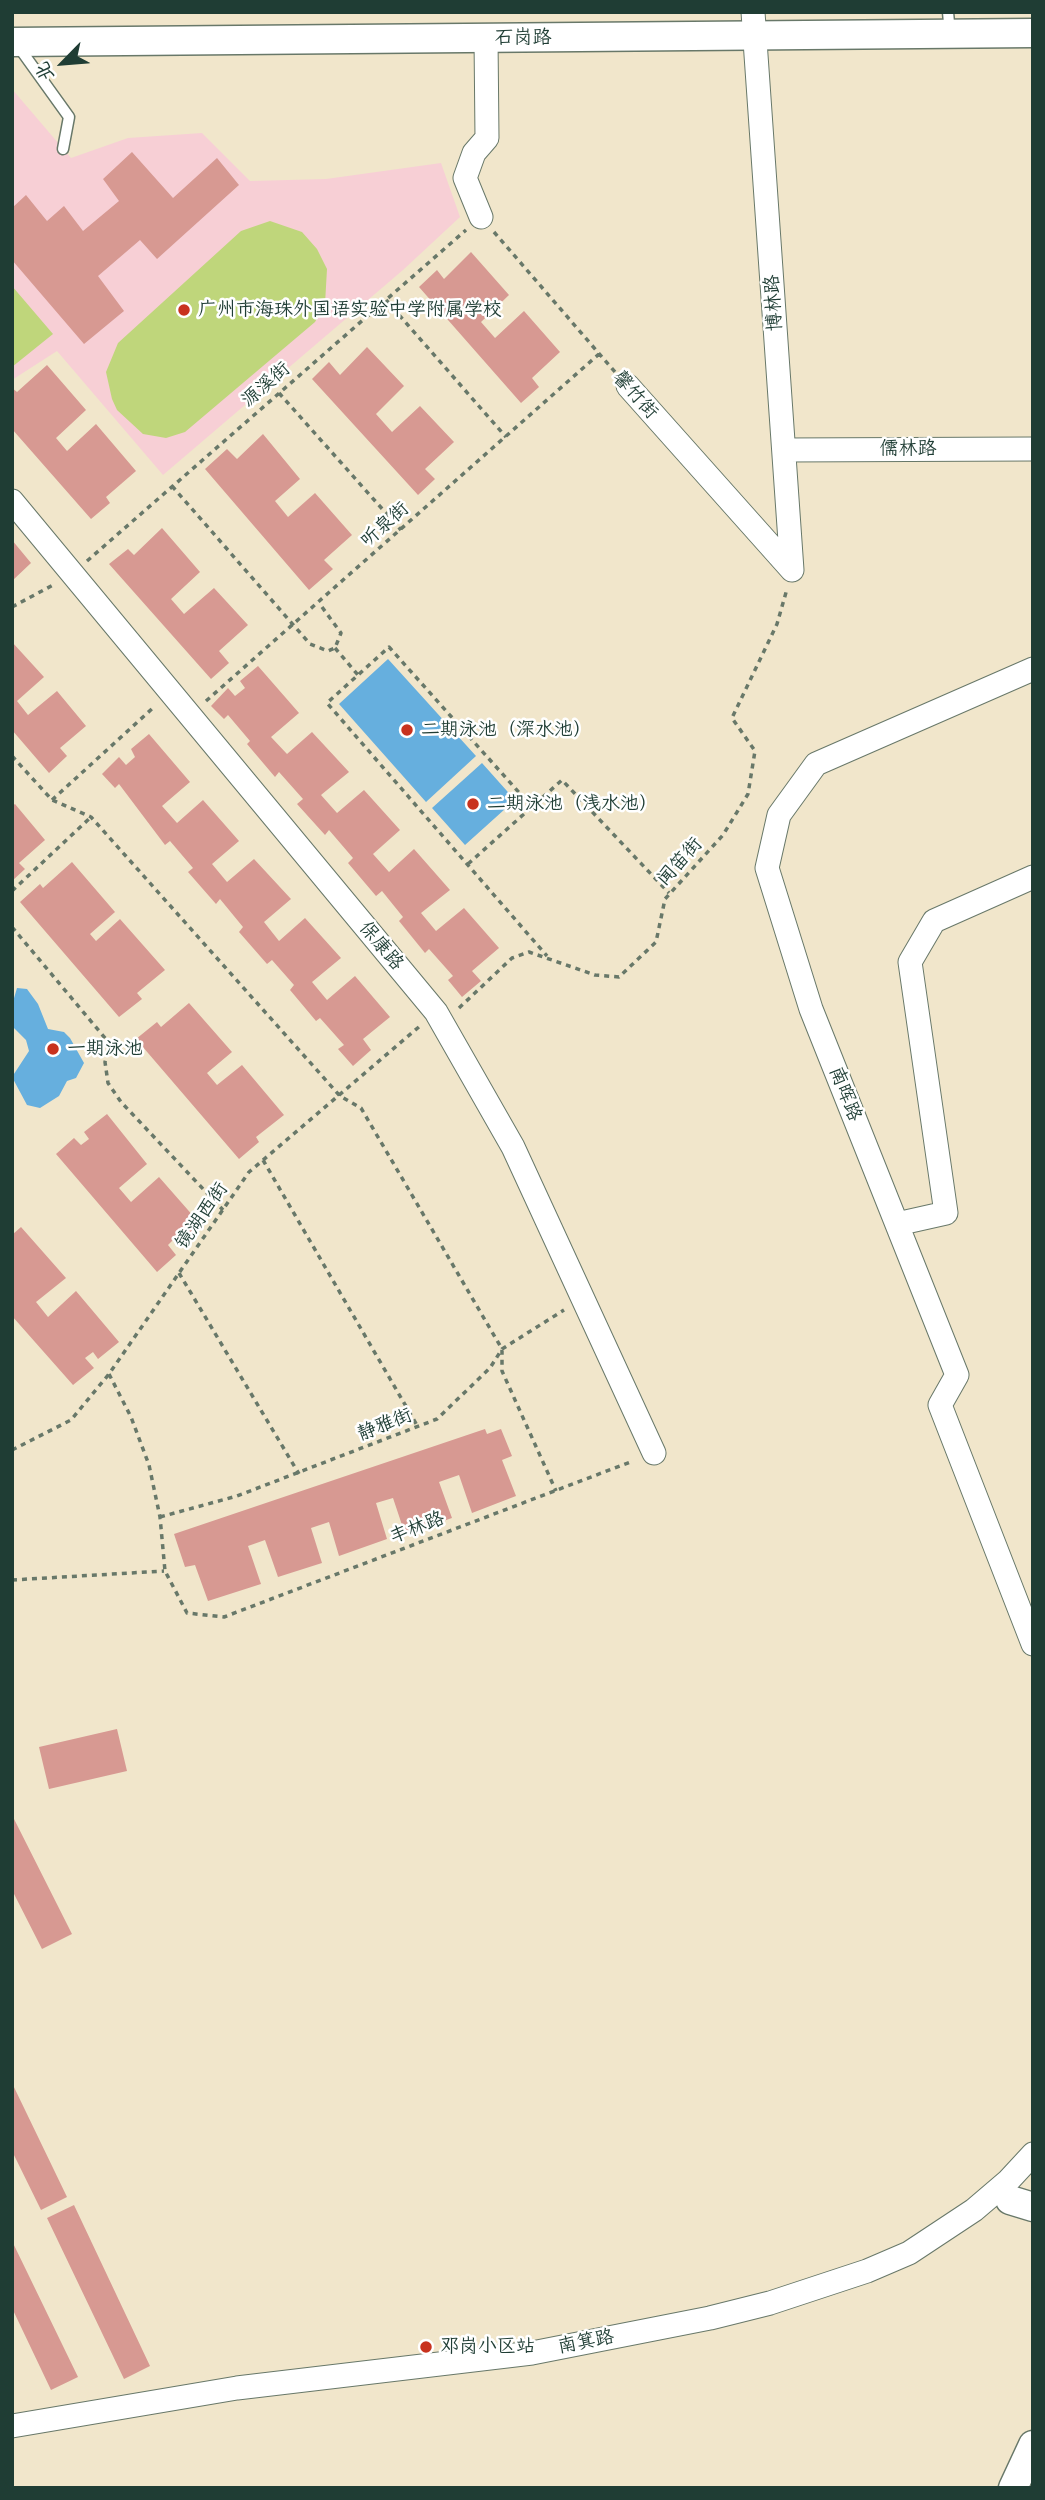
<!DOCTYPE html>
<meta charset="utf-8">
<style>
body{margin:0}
#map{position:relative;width:1045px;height:2500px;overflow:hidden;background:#f1e6cb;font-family:"Patrick Hand","LXGW WenKai TC",sans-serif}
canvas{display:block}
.frame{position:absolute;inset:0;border:14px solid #1f3d34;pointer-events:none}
.north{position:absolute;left:28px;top:28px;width:70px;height:70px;-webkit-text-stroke:5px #fff;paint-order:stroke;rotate:245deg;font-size:19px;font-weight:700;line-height:28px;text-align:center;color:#1f3d34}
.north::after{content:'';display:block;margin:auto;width:24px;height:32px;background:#1f3d34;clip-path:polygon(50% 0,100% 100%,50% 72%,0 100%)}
</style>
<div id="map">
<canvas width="1045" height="2500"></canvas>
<div class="frame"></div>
<div class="north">北</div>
</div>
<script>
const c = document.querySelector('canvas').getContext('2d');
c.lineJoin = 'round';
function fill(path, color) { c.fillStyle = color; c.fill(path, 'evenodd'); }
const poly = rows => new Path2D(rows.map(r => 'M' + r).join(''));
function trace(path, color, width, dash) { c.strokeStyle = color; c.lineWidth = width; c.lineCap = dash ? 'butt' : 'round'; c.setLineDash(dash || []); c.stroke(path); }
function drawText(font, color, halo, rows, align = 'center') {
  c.font = font + ' "Patrick Hand","LXGW WenKai TC",sans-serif'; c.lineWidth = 5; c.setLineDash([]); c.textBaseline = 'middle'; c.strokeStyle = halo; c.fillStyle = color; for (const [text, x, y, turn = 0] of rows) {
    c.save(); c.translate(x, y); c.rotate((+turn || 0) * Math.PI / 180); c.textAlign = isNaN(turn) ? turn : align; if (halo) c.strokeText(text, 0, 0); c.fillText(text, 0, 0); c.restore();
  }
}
fill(poly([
 [12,89,71,158,128,138,202,133,250,181,326,179,441,163,460,217,403,270,163,475,57,351,12,380]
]), '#f7cfd5');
fill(poly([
 [270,221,302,232,317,249,327,269,325,304,315,322,185,432,166,438,143,434,117,410,112,399,106,372,118,343,241,231],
 [12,286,53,334,12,367]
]), '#bfd67b');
fill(poly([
 [388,659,476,756,426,802,339,704],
 [482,763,515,800,465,845,432,808],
 [17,988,27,989,38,1004,48,1029,64,1032,70,1038,84,1063,76,1078,67,1081,59,1096,40,1108,27,1105,12,1077,29,1051,26,1040,12,1026,12,1005]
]), '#66afde');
fill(poly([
 [132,152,173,198,217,158,239,185,157,259,140,240,98,276,124,311,84,344,12,260,12,208,26,195,47,221,64,206,83,231,119,201,103,179],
 [471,252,509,295,481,322,495,338,524,311,560,352,532,378,539,387,521,403,419,287,437,270,444,279],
 [367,347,404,386,376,414,392,432,420,406,454,442,425,469,435,479,418,495,312,379,329,362,340,375],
 [47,365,86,410,56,438,67,451,96,424,136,471,106,497,110,503,91,519,12,429,12,388,17,392],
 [263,434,300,479,275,501,288,517,315,493,352,535,324,560,333,569,309,590,205,469,227,449,237,459],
 [162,528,200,572,171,599,184,614,214,588,248,625,219,651,229,663,211,679,109,564,128,549,134,555],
 [12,540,31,563,12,581],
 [12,642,44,677,17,701,28,715,57,691,86,726,60,748,67,756,49,773,12,730],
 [258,666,299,713,271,737,287,754,312,732,349,772,321,795,337,813,364,790,400,830,373,854,389,872,414,849,450,890,421,913,436,931,464,908,499,948,472,971,481,981,462,997,448,980,453,976,429,949,425,953,399,921,403,917,382,891,376,896,348,863,353,858,329,830,325,835,297,804,303,799,279,772,275,777,247,744,250,741,228,715,224,719,211,706,228,688,235,696,245,688,240,681],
 [149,734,190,782,162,806,177,823,203,800,239,841,212,864,227,882,254,859,291,899,264,922,279,941,305,918,341,958,312,982,327,1000,355,976,390,1017,363,1039,371,1050,353,1066,338,1049,344,1045,320,1018,316,1021,290,990,294,985,272,960,267,964,239,932,243,927,220,899,216,904,188,872,193,868,170,841,165,845,119,784,115,788,102,774,119,757,126,765,135,757,131,749],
 [15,804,45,840,19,863,25,869,12,881,12,806],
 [72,862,115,912,90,934,96,941,120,919,165,970,137,993,142,999,119,1017,20,902,40,884,43,888],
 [189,1003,232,1052,207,1073,217,1085,242,1065,284,1115,256,1137,259,1142,239,1159,136,1039,157,1022,161,1027],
 [107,1114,147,1164,119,1188,131,1202,159,1177,202,1226,181,1243,176,1237,168,1245,176,1255,157,1272,56,1154,74,1138,81,1145,89,1139,84,1132],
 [21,1227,66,1278,36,1302,48,1317,76,1291,119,1342,98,1359,93,1352,85,1358,94,1368,73,1385,12,1316,12,1235],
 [485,1429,487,1434,501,1429,512,1456,502,1460,516,1496,472,1513,459,1475,439,1482,452,1518,405,1534,393,1498,376,1503,387,1539,339,1556,329,1522,311,1528,322,1563,278,1577,265,1540,248,1546,261,1584,208,1601,195,1565,185,1567,174,1534],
 [117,1729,127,1771,49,1789,39,1747],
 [12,1815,72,1934,42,1949,12,1890],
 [12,2083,67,2197,41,2210,12,2151],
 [74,2205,150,2366,124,2379,47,2218],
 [12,2241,78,2377,51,2390,12,2308]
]), '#d79992');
const service = poly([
 [948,12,950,34],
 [18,46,69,117,63,149]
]);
const minor = poly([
 [753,12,792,570],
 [481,217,465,178,474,153,487,138,486,38],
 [628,386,792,570],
 [784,450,1033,449],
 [12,501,436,1012,513,1147,654,1453],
 [1033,669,816,764,779,815,767,868,811,1009,957,1375,940,1405,1033,1644],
 [897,1224,946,1213,910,962,934,921,1033,877],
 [12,2426,237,2388,532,2353,710,2318,770,2303,867,2271,909,2253,974,2210,1008,2181,1033,2154]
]);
const tertiary = poly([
 [12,42,1033,33],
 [1010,2200,1033,2207],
 [1013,2488,1033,2445]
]);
trace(service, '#687869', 13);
trace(minor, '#687869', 25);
trace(tertiary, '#687869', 31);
trace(poly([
 [494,232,615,372],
 [386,300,506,437],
 [279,393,401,530],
 [172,486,310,644,328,651,335,648,341,633,319,603],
 [87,561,466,230],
 [12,607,53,585],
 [335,648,358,675],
 [206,701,599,354],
 [12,756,52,800,91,817,340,1096,361,1108,502,1349,502,1371,556,1491],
 [52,800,154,707],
 [532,807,389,647,327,703,547,956],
 [468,864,562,780,669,893],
 [12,891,91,817],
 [12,927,110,1044,105,1062,108,1083,121,1102,223,1210],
 [459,1008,512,958,529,952,595,975,619,977,656,942,665,899,723,835,748,794,755,751,732,718,777,624,787,589],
 [263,1160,418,1427],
 [179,1273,299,1474],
 [109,1374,131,1417,149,1465,160,1517,165,1571,187,1613,224,1617,633,1461],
 [12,1450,71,1420,109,1374,249,1172,420,1026],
 [160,1517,237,1496,437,1419,490,1368,502,1349,564,1310],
 [12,1580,164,1571]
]), '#687869', 3.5, [5, 5]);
trace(service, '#fff', 10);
trace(minor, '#fff', 23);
trace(tertiary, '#fff', 28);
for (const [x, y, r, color] of [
 [184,310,7,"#c8321e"],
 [407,730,7,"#c8321e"],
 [473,804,7,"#c8321e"],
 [53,1049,7,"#c8321e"],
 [426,2347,7,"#c8321e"]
]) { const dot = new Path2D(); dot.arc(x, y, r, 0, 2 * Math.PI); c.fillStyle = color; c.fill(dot); trace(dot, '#fff', 2.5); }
drawText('19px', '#1f3d34', '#fff', [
 ["石岗路",523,38],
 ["博林路",774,303,-94],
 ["源溪街",266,385,-41],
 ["馨竹街",635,395,48],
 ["儒林路",908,449],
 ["听泉街",385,525,-42],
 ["闻笛街",680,862,-48],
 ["保康路",381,946,50],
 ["南晖路",845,1094,68],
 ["镜湖西街",202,1216,-55],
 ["静雅街",385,1425,-22],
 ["丰林路",417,1528,-21],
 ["南箕路",586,2342,-11]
]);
drawText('19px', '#1f3d34', '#fff', [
 ["广州市海珠外国语实验中学附属学校",198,310],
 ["二期泳池（深水池）",421,730],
 ["二期泳池（浅水池）",487,804],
 ["一期泳池",67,1049],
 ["邓岗小区站",440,2347]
], 'left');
</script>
